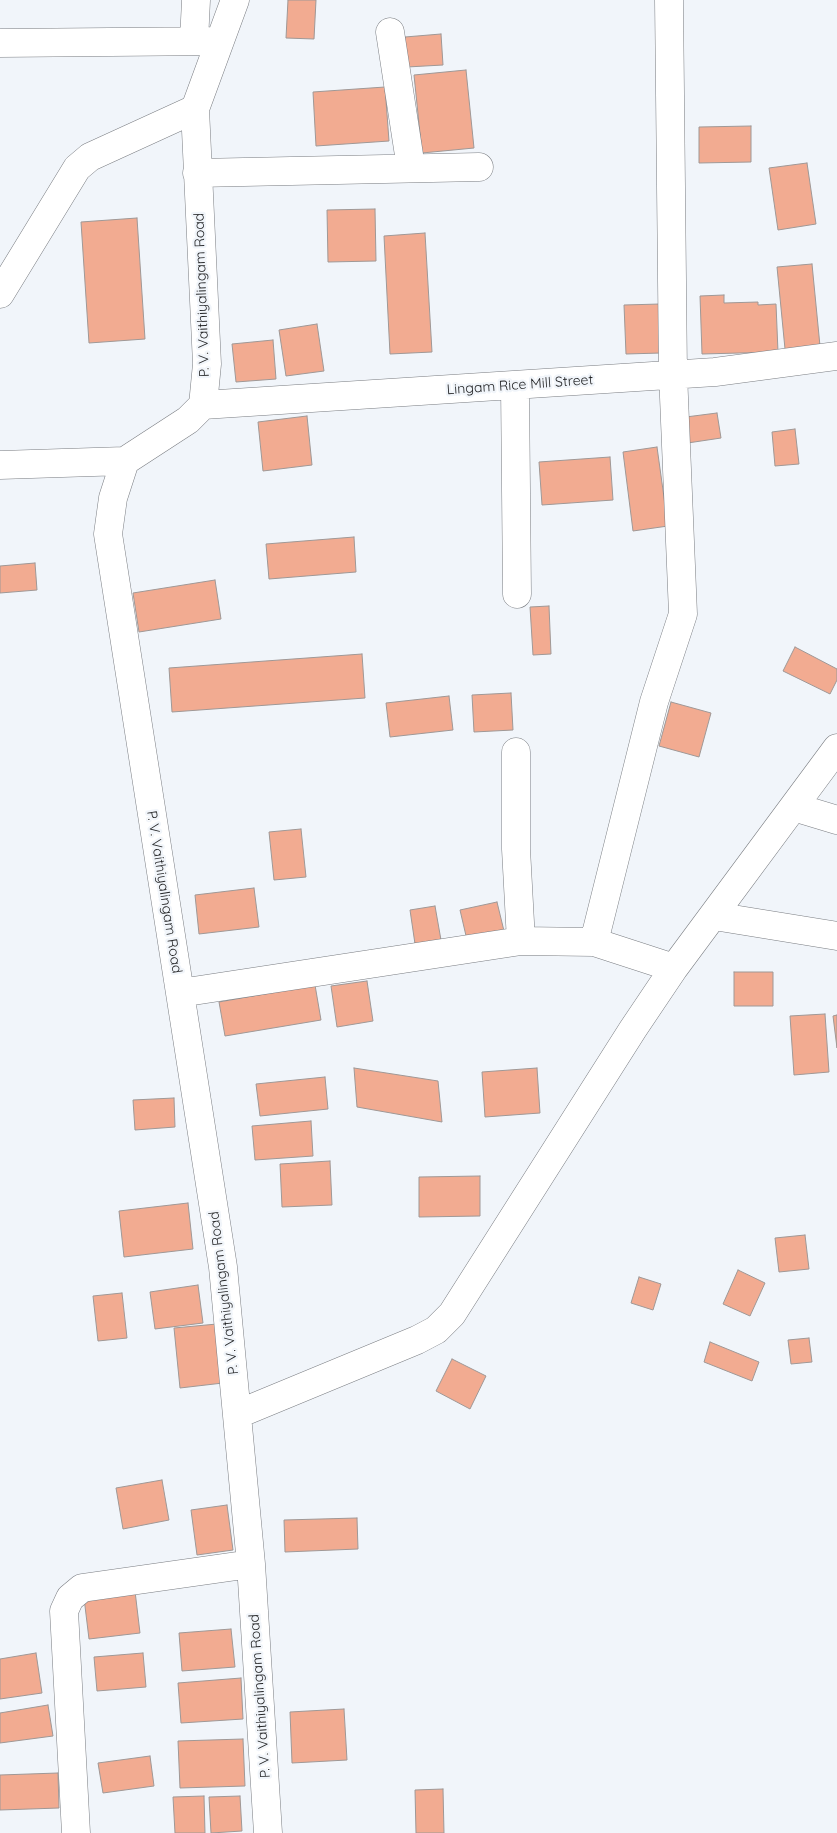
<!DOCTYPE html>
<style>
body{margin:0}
canvas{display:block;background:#f1f5fa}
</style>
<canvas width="837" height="1833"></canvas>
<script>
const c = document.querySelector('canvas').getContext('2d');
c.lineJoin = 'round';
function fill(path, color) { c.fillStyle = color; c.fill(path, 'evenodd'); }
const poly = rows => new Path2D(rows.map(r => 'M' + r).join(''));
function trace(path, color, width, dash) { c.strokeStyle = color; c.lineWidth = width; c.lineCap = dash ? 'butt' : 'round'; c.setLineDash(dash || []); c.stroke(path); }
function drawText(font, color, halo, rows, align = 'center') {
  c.font = font + ' Quicksand,sans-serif'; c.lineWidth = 4.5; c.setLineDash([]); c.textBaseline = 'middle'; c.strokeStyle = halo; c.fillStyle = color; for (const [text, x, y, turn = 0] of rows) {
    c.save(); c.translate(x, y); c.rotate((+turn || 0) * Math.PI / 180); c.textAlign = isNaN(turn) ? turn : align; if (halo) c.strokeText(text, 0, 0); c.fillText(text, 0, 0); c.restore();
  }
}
const building = poly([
 [288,0,316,0,314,39,286,38,288,0],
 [441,34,443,65,407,67,405,37,441,34],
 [466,70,474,148,422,153,414,75,466,70],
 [385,87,389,141,316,146,313,92,385,87],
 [751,126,751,162,699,163,699,127,751,126],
 [807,163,816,224,778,230,769,168,807,163],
 [375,209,376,261,328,262,327,210,375,209],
 [137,218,145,339,89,343,81,222,137,218],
 [425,233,432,352,390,354,384,236,425,233],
 [812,264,820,346,785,349,777,267,812,264],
 [724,295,724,303,758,302,758,305,776,304,778,352,702,354,700,296,724,295],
 [660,304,661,353,626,354,624,305,660,304],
 [317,324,324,371,286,376,279,330,317,324],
 [273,340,276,379,236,382,232,344,273,340],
 [717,413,721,438,681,444,678,418,717,413],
 [307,416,312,465,263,471,258,422,307,416],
 [795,429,799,464,775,466,772,432,795,429],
 [657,447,668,526,633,531,623,452,657,447],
 [610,457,613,500,542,505,539,462,610,457],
 [354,537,356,572,269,579,266,544,354,537],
 [35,563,37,590,0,593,0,566,35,563],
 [215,580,221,619,139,632,133,593,215,580],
 [549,606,551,654,533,655,530,607,549,606],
 [795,647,837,669,837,680,830,694,783,671,795,647],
 [362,654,365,698,172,712,169,668,362,654],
 [511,693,513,730,474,732,472,695,511,693],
 [449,696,453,730,390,737,386,703,449,696],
 [671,702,711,713,699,757,659,746,671,702],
 [301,829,306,877,274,880,269,832,301,829],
 [254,888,259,927,199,934,195,895,254,888],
 [497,902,504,931,467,940,460,910,497,902],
 [435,906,441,940,415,944,410,910,435,906],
 [734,972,773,972,773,1006,734,1006,734,972],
 [367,981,373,1021,337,1027,331,986,367,981],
 [315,985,321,1020,225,1036,219,1002,315,985],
 [825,1014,829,1072,794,1075,790,1016,825,1014],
 [837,1015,837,1048,833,1016,837,1015],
 [354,1068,438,1081,442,1122,357,1107,354,1068],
 [537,1068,540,1113,485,1117,482,1072,537,1068],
 [325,1077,328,1109,260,1116,256,1084,325,1077],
 [174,1098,175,1127,135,1130,133,1100,174,1098],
 [311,1121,313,1156,255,1160,252,1126,311,1121],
 [330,1161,332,1205,282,1207,280,1164,330,1161],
 [480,1176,480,1216,419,1217,419,1177,480,1176],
 [188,1203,193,1249,124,1257,119,1211,188,1203],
 [805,1235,809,1269,779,1272,775,1238,805,1235],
 [738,1270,765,1283,750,1316,723,1304,738,1270],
 [639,1277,661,1284,653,1310,631,1303,639,1277],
 [198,1285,203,1323,155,1329,150,1292,198,1285],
 [122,1293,127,1338,98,1341,93,1296,122,1293],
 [217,1324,223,1383,180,1388,174,1328,217,1324],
 [809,1338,812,1362,791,1364,788,1340,809,1338],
 [710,1342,759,1362,752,1381,704,1362,710,1342],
 [452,1359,486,1376,470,1409,436,1391,452,1359],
 [162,1480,169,1520,123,1529,116,1488,162,1480],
 [227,1505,233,1550,197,1555,191,1510,227,1505],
 [357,1518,358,1549,285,1552,284,1520,357,1518],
 [135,1591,140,1633,89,1639,84,1598,135,1591],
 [231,1629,235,1667,182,1671,179,1633,231,1629],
 [36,1653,42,1693,0,1699,0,1659,36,1653],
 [143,1653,146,1687,97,1691,94,1657,143,1653],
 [241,1678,243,1719,181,1723,178,1683,241,1678],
 [48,1705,53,1736,0,1743,0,1713,48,1705],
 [344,1709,347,1760,292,1763,290,1712,344,1709],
 [243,1739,245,1786,180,1788,178,1741,243,1739],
 [150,1756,154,1786,103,1793,98,1763,150,1756],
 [58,1773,59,1808,0,1810,0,1775,58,1773],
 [443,1789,444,1833,416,1833,415,1790,443,1789],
 [204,1796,205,1833,175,1833,173,1797,204,1796],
 [240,1796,242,1831,211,1833,209,1797,240,1796]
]);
fill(building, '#f2ab91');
trace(building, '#9f9896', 1);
const minor = poly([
 [235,0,195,109,207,364,203,405,188,420,125,461,113,498,108,534,223,1267,251,1564,268,1833],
 [390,32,411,168],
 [194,41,196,0],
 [0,43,220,41],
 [197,173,479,167],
 [0,294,77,168,90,157,195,109],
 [515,386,517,594],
 [203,405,715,372,837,356],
 [0,465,125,461],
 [516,752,516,849,521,941],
 [794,807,837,820],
 [714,916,837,936],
 [594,942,654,702,683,614,673,373,669,0],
 [180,993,521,941,594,942,674,968],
 [238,1414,417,1340,436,1330,452,1314,633,1029,674,968,837,748],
 [76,1833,64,1611,70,1598,82,1588,251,1564]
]);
trace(minor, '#7a7d82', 29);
trace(minor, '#fff', 28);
drawText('14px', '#1f2022', '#f1f5fa', [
 ["P. V. Vaithiyalingam Road",202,295,-92],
 ["Lingam Rice Mill Street",520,385,-4],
 ["P. V. Vaithiyalingam Road",164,892,81],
 ["P. V. Vaithiyalingam Road",224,1293,-97],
 ["P. V. Vaithiyalingam Road",260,1696,-94]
]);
</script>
